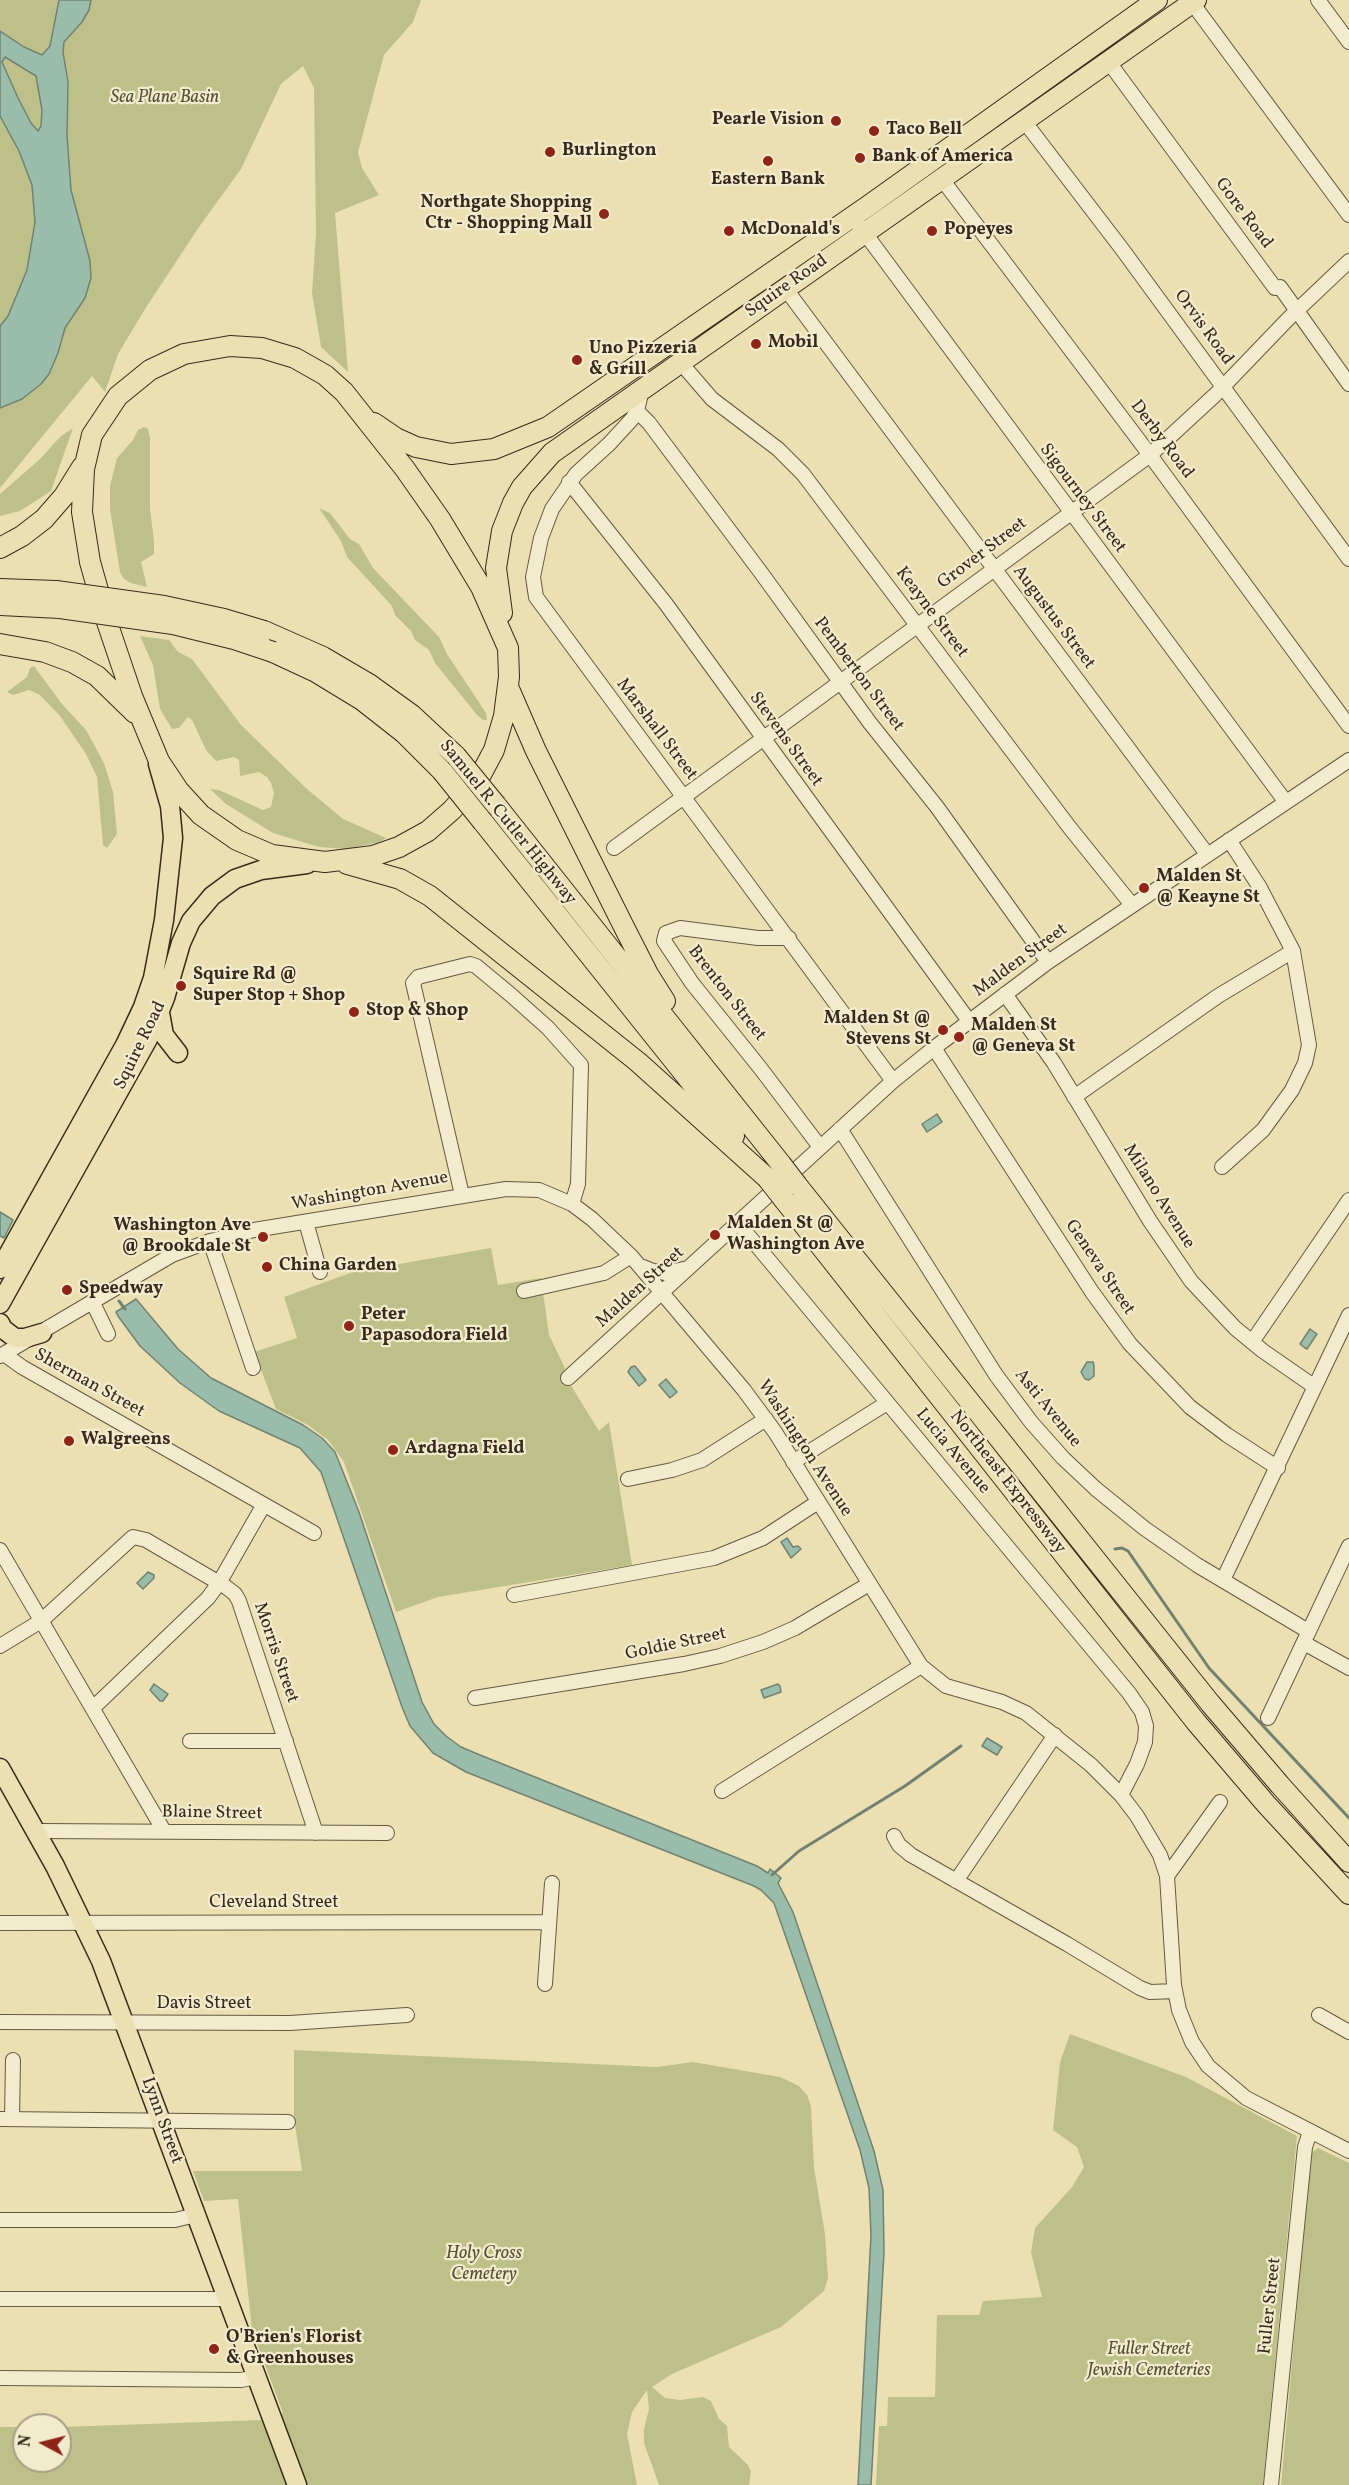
<!DOCTYPE html>
<style>
body{margin:0}
#map{position:relative;width:1349px;height:2485px;overflow:hidden;background:#ece0b2;font-family:Vollkorn,serif}
canvas{display:block}
.north{position:absolute;left:12px;top:2413px;width:60px;height:60px;box-sizing:border-box;background:#f3ebcd;border:2px solid #a89e87;border-radius:50%;rotate:277deg;font-size:16px;font-weight:700;line-height:24px;text-align:center;color:#372a1d}
.north::after{content:'';display:block;margin:auto;width:21px;height:27px;background:#8f2418;clip-path:polygon(50% 0,100% 100%,50% 72%,0 100%)}
</style>
<div id="map">
<canvas width="1349" height="2485"></canvas>
<div class="north">N</div>
</div>
<script>
const c = document.querySelector('canvas').getContext('2d');
c.lineJoin = 'round';
function fill(path, color) { c.fillStyle = color; c.fill(path, 'evenodd'); }
const poly = rows => new Path2D(rows.map(r => 'M' + r).join(''));
function trace(path, color, width, dash) { c.strokeStyle = color; c.lineWidth = width; c.lineCap = dash ? 'butt' : 'round'; c.setLineDash(dash || []); c.stroke(path); }
function drawText(font, color, halo, rows, align = 'center') {
  c.font = font + ' Vollkorn,serif'; c.lineWidth = 4.5; c.setLineDash([]); c.textBaseline = 'middle'; c.strokeStyle = halo; c.fillStyle = color; for (const [text, x, y, turn = 0] of rows) {
    c.save(); c.translate(x, y); c.rotate((+turn || 0) * Math.PI / 180); c.textAlign = isNaN(turn) ? turn : align; if (halo) c.strokeText(text, 0, 0); c.fillText(text, 0, 0); c.restore();
  }
}
fill(poly([
 [0,0,421,0,413,22,384,55,358,152,362,168,379,195,335,213,348,372,321,347,312,293,316,234,314,88,303,66,281,84,241,169,199,227,145,309,118,354,105,392,92,376,0,488],
 [144,427,148,429,150,438,150,508,154,542,154,554,141,562,147,587,131,583,124,579,120,572,110,509,110,486,117,458,133,440,138,430],
 [73,428,51,491,20,511,0,516,0,494,39,460,61,436],
 [319,508,330,513,350,539,359,544,373,568,439,637,447,654,486,713,487,720,483,720,477,715,435,663,429,650,415,640,411,631,395,615,392,606,347,557,341,541],
 [140,636,169,640,178,652,192,659,241,725,307,789,343,819,386,838,379,842,347,849,319,847,273,833,226,804,210,789,219,790,263,810,271,807,274,793,271,783,267,777,259,772,240,776,239,760,234,757,216,761,206,750,192,720,188,717,179,728,172,729,160,709,153,665],
 [34,666,62,704,86,730,104,763,113,792,117,834,107,848,103,845,97,777,86,754,60,716,40,695,29,690,13,695,7,692,27,677,30,668],
 [491,1248,498,1285,541,1278,549,1335,564,1366,570,1384,599,1431,609,1422,632,1565,438,1597,396,1612,344,1462,328,1440,308,1425,276,1409,254,1352,297,1338,284,1297,353,1272],
 [1070,2034,1186,2077,1297,2136,1263,2485,876,2485,879,2426,887,2426,888,2397,935,2397,937,2315,979,2315,983,2301,1042,2297,1031,2252,1035,2228,1072,2187,1084,2167,1077,2147,1053,2130,1060,2062],
 [294,2050,657,2067,693,2062,780,2077,799,2086,807,2095,811,2106,814,2167,825,2234,828,2278,824,2291,781,2327,672,2374,652,2387,665,2398,680,2400,703,2397,711,2401,719,2419,727,2426,729,2447,747,2464,751,2471,749,2485,659,2485,644,2443,644,2429,649,2409,647,2390,632,2412,627,2434,637,2485,0,2485,0,2427,24,2427,24,2461,60,2461,60,2427,262,2420,283,2413,252,2330,238,2199,204,2201,193,2171,302,2171,294,2118],
 [1318,2148,1349,2163,1349,2485,1281,2485,1311,2153]
]), '#bdc189');
const water = poly([
 [59,0,91,0,89,10,82,22,64,42,63,52,68,82,67,136,71,190,90,261,91,278,85,298,65,328,58,353,49,374,41,384,22,399,0,408,0,326,8,316,27,270,35,222,32,185,19,151,0,116,0,31,24,47,42,55,50,46,59,0],
 [5,57,36,76,42,110,41,126,38,131,31,123,18,98,2,62,5,57],
 [937,1114,942,1122,927,1132,922,1124,937,1114],
 [0,1212,13,1220,4,1238,0,1236,0,1212],
 [136,1299,178,1349,211,1378,303,1425,322,1438,335,1452,359,1512,422,1702,434,1724,446,1736,461,1747,480,1755,757,1866,768,1873,770,1869,781,1878,778,1883,793,1912,874,2151,883,2190,884,2252,871,2485,858,2485,871,2235,869,2188,860,2150,774,1903,761,1890,754,1886,466,1772,433,1753,410,1726,402,1707,321,1472,300,1448,219,1411,180,1383,140,1346,118,1316,116,1312,136,1299],
 [1310,1329,1317,1334,1307,1349,1305,1348,1300,1344,1310,1329],
 [1087,1362,1093,1362,1094,1366,1094,1376,1089,1380,1085,1379,1081,1372,1087,1362],
 [635,1366,646,1380,639,1386,628,1372,631,1367,635,1366],
 [666,1379,677,1392,670,1398,659,1385,666,1379],
 [787,1538,793,1547,798,1546,801,1549,791,1558,781,1542,787,1538],
 [148,1572,154,1575,154,1578,143,1589,137,1583,148,1572],
 [154,1684,168,1694,163,1701,160,1701,150,1690,154,1684],
 [778,1684,780,1686,781,1692,764,1698,761,1690,778,1684],
 [987,1738,1002,1747,997,1755,982,1746,987,1738]
]);
fill(water, '#99bdaa');
trace(water, '#728272', 1.5);
trace(poly([
 [119,1301,125,1309],
 [1115,1549,1122,1548,1128,1551,1209,1668,1349,1818],
 [772,1875,799,1851,905,1786,961,1746]
]), '#728272', 3);
const minor = poly([
 [1190,0,1349,215],
 [1318,0,1349,42],
 [1108,61,1275,288,1280,287,1349,384],
 [1024,121,1122,249,1349,559],
 [941,178,1150,455,1349,726],
 [853,217,1285,801],
 [785,288,1207,854],
 [680,362,712,399,778,449,803,474,1070,828,1132,905],
 [642,389,637,411,632,419,609,444,576,474,552,509,541,538,533,577,536,597,893,1081],
 [637,411,649,423,762,574,870,723,937,807,1048,962],
 [569,482,666,604,969,1021],
 [614,848,1150,455,1215,395,1289,318,1349,261],
 [789,938,758,938,680,928,666,933,664,941,692,983,761,1069,820,1147],
 [1005,994,1054,1063,1150,1221,1191,1281,1235,1328,1263,1351,1315,1387],
 [934,1048,1092,1292,1130,1344,1190,1407,1227,1435,1278,1468],
 [1074,1097,1218,996,1293,951],
 [840,1129,996,1375,1031,1422,1063,1458,1096,1489,1144,1528,1197,1565,1308,1631],
 [1222,1167,1263,1130,1292,1090,1305,1063,1309,1045,1293,951,1259,886,1229,840],
 [462,1195,413,983,418,977,470,964,476,966,511,995,548,1028,581,1065,578,1184,572,1204],
 [306,1222,320,1272],
 [738,1223,1129,1693,1142,1712,1146,1726,1145,1742,1137,1764,1121,1795],
 [210,1241,253,1368],
 [643,1267,653,1271,666,1273,688,1268],
 [524,1291,604,1273,631,1256],
 [93,1303,108,1334],
 [1252,1342,1349,1200],
 [4,1354,22,1367,314,1533],
 [0,1356,172,1255,210,1241,254,1230,506,1189,539,1190,572,1204,592,1219,631,1256,744,1390,775,1432,921,1666,946,1686,1002,1702,1026,1713,1091,1765,1121,1795,1137,1816,1160,1855,1167,1876,1174,1985,1179,2010,1192,2042,1208,2066,1246,2098,1349,2151],
 [568,1378,893,1081,934,1048,1048,962,1349,760],
 [793,1462,887,1403],
 [628,1479,672,1470,702,1460,766,1419],
 [0,1550,164,1831],
 [1223,1580,1349,1315],
 [514,1595,714,1558,763,1538,818,1502],
 [1304,1643,1349,1668],
 [0,1646,41,1621,133,1537,146,1540,226,1587,235,1594,239,1601,316,1833],
 [475,1698,684,1664,720,1656,763,1642,795,1628,869,1584],
 [93,1708,208,1598,219,1583,263,1506],
 [1268,1718,1349,1546],
 [190,1741,286,1741],
 [722,1791,921,1666],
 [36,1831,387,1833],
 [894,1836,899,1845,911,1855,1067,1944,1140,1988,1150,1992,1175,1991],
 [1167,1876,1220,1802],
 [956,1881,1055,1735],
 [0,1923,548,1922],
 [545,1984,552,1883],
 [1319,2015,1349,2032],
 [0,2022,290,2023,407,2015],
 [0,2119,288,2122],
 [12,2119,13,2060],
 [0,2220,175,2220,196,2215],
 [0,2299,228,2299],
 [0,2378,241,2380,257,2377],
 [1271,2485,1305,2147,1310,2132]
]);
const major = poly([
 [160,1013,164,1035,178,1053],
 [0,1269,125,1045,143,1007,153,978,164,920,173,838,170,806,158,764],
 [0,1304,148,1039,165,998,181,943,191,921,212,896,235,879,261,870,307,864],
 [0,1323,3,1329,15,1338,25,1338,42,1333],
 [0,1768,55,1866,101,1961,297,2485]
]);
const highway = poly([
 [230,346,262,348,295,358,325,375,344,392,405,469,440,519,481,587,508,648,509,677,504,716,494,750,477,782,452,810,428,831,399,847,373,856,325,862,272,855,237,840,201,815,179,791,159,761,132,696,107,622,90,562,82,512,84,469,92,435,118,396,150,370,184,354,230,346],
 [374,423,396,438,416,447,451,454,494,449,548,427,868,206,1157,0],
 [0,548,22,536,44,519,64,496,82,467],
 [0,589,56,591],
 [0,605,60,608],
 [502,613,496,568,502,531,513,503,522,487,552,453,1196,0],
 [264,631,323,657,369,684,412,715,456,756],
 [0,644,45,652,72,662,97,676,135,713],
 [273,652,316,672,362,700,404,733,442,771],
 [509,689,536,751,623,925,648,974,665,1001],
 [496,805,781,1164],
 [483,822,734,1136],
 [347,864,400,879,430,896,638,1062,767,1178],
 [797,1185,1210,1703,1280,1785,1349,1862],
 [785,1201,1196,1722,1266,1804,1349,1894]
]);
trace(minor, '#645842', 16);
trace(major, '#372a1d', 21);
trace(highway, '#372a1d', 22);
trace(minor, '#f3ebcd', 14);
trace(major, '#ece0b2', 18);
trace(highway, '#ece0b2', 20);
const highwayBridge = poly([
 [56,591,164,606,224,619,264,631],
 [60,608,173,624,234,639,273,652],
 [456,756,496,805],
 [442,771,483,822],
 [781,1164,797,1185],
 [767,1178,785,1201]
]);
trace(highwayBridge, '#372a1d', 22, []);
trace(highwayBridge, '#ece0b2', 20);
for (const [x, y, r, color] of [
 [836,121,6,"#8f2418"],
 [874,131,6,"#8f2418"],
 [550,152,6,"#8f2418"],
 [860,158,6,"#8f2418"],
 [768,161,6,"#8f2418"],
 [604,214,6,"#8f2418"],
 [729,231,6,"#8f2418"],
 [932,231,6,"#8f2418"],
 [756,344,6,"#8f2418"],
 [577,360,6,"#8f2418"],
 [1144,888,6,"#8f2418"],
 [181,986,6,"#8f2418"],
 [354,1012,6,"#8f2418"],
 [943,1030,6,"#8f2418"],
 [959,1037,6,"#8f2418"],
 [715,1235,6,"#8f2418"],
 [263,1237,6,"#8f2418"],
 [267,1267,6,"#8f2418"],
 [67,1290,6,"#8f2418"],
 [349,1326,6,"#8f2418"],
 [69,1441,6,"#8f2418"],
 [393,1450,6,"#8f2418"],
 [214,2349,6,"#8f2418"]
]) { const dot = new Path2D(); dot.arc(x, y, r, 0, 2 * Math.PI); c.fillStyle = color; c.fill(dot); trace(dot, '#f3ebcd', 2); }
drawText('italic 18px', '#585038', '#f3ebcd', [
 ["Sea Plane Basin",165,99],
 ["Holy Cross",484,2255],
 ["Cemetery",484,2276],
 ["Fuller Street",1149,2351],
 ["Jewish Cemeteries",1149,2372]
]);
drawText('bold 18px', '#372a1d', '#f3ebcd', [
 ["Pearle Vision",824,121,"right"],
 ["Taco Bell",886,131],
 ["Burlington",562,152],
 ["Bank of America",872,158],
 ["Eastern Bank",768,181,"center"],
 ["Northgate Shopping",592,204,"right"],
 ["Ctr - Shopping Mall",592,225,"right"],
 ["McDonald's",741,231],
 ["Popeyes",944,231],
 ["Mobil",768,344],
 ["Uno Pizzeria",589,350],
 ["& Grill",589,371],
 ["Malden St",1156,878],
 ["@ Keayne St",1156,899],
 ["Squire Rd @",193,976],
 ["Super Stop + Shop",193,997],
 ["Stop & Shop",366,1012],
 ["Malden St @",931,1020,"right"],
 ["Stevens St",931,1041,"right"],
 ["Malden St",971,1027],
 ["@ Geneva St",971,1048],
 ["Malden St @",727,1225],
 ["Washington Ave",727,1246],
 ["Washington Ave",251,1227,"right"],
 ["@ Brookdale St",251,1248,"right"],
 ["China Garden",279,1267],
 ["Speedway",79,1290],
 ["Peter",361,1316],
 ["Papasodora Field",361,1337],
 ["Walgreens",81,1441],
 ["Ardagna Field",405,1450],
 ["O'Brien's Florist",226,2339],
 ["& Greenhouses",226,2360]
], 'left');
drawText('18px', '#372a1d', '#f3ebcd', [
 ["Gore Road",1243,214,53],
 ["Squire Road",787,287,-35],
 ["Orvis Road",1203,328,54],
 ["Derby Road",1161,440,53],
 ["Sigourney Street",1082,499,53],
 ["Grover Street",983,554,-37],
 ["Keayne Street",931,613,53],
 ["Augustus Street",1053,618,53],
 ["Pemberton Street",858,675,53],
 ["Marshall Street",656,730,53],
 ["Stevens Street",785,740,54],
 ["Samuel R. Cutler Highway",507,823,51],
 ["Malden Street",1021,961,-36],
 ["Brenton Street",726,994,52],
 ["Squire Road",141,1046,-64],
 ["Washington Avenue",370,1192,-10],
 ["Milano Avenue",1158,1197,58],
 ["Geneva Street",1099,1268,56],
 ["Malden Street",641,1288,-42],
 ["Sherman Street",89,1384,29],
 ["Asti Avenue",1047,1409,51],
 ["Washington Avenue",804,1449,57],
 ["Lucia Avenue",952,1452,50],
 ["Northeast Expressway",1007,1483,52],
 ["Goldie Street",676,1645,-12],
 ["Morris Street",275,1653,71],
 ["Blaine Street",212,1814,1],
 ["Cleveland Street",274,1904],
 ["Davis Street",204,2005],
 ["Lynn Street",161,2121,70],
 ["Fuller Street",1271,2306,-84]
]);
</script>
